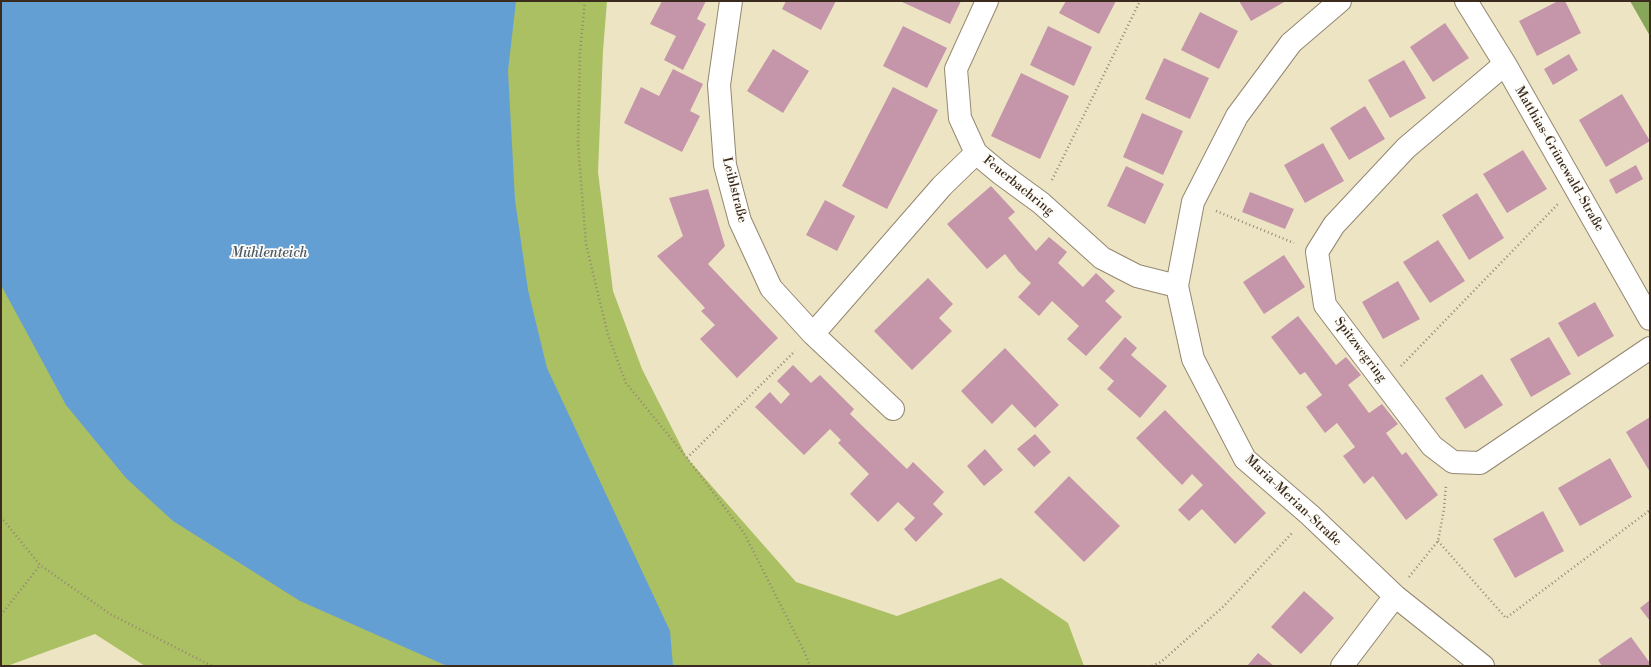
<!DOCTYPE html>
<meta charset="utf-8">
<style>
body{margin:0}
#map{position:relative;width:1651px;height:667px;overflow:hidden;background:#ede4c4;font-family:"Libre Bodoni",serif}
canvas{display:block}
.frame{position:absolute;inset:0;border:2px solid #3b2a1e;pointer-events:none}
</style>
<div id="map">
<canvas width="1651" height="667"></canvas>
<div class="frame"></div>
</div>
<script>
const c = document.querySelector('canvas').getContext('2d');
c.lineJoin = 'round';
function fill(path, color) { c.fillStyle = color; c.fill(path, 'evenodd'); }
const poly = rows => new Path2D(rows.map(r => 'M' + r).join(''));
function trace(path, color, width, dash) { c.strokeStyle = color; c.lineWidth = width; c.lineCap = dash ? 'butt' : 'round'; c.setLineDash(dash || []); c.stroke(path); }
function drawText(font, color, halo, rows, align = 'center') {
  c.font = font + ' "Libre Bodoni",serif'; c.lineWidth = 3.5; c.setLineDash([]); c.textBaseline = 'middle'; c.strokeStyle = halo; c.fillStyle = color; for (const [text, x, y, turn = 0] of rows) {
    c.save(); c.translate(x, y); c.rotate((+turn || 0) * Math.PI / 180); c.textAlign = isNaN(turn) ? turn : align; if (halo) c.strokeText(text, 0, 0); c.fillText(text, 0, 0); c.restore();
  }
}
fill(poly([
 [1,1,607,1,603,51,598,172,613,291,642,369,687,458,796,582,897,616,1001,578,1068,623,1084,666,145,666,95,634,7,666,1,666]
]), '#abbf63');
fill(poly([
 [1630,1,1650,1,1650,36]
]), '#88a659');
fill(poly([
 [1,1,516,1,508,71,515,200,528,290,547,368,670,631,673,666,447,666,300,601,173,521,126,478,66,405,1,285]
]), '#649fd4');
fill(poly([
 [662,1,706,1,697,19,706,24,683,70,664,60,676,36,650,24],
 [786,1,836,1,821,30,782,9],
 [900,1,961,1,950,24],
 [1066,1,1116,1,1099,34,1059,13],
 [1239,1,1286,1,1251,21],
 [1558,1,1565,1,1581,33,1537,56,1519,21],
 [1200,12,1238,31,1219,69,1181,50],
 [1445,23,1469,58,1433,82,1410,47],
 [903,26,947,48,927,88,883,66],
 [1048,26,1092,47,1074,86,1030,65],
 [773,49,809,71,783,113,747,91],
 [1569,54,1578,70,1553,85,1544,69],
 [1164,58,1209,78,1190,119,1145,99],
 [1404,60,1426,98,1390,118,1368,80],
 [673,69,703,84,690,111,700,116,682,152,624,123,641,87,659,96],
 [1021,73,1069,96,1040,159,991,136],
 [893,87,938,110,887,209,842,186],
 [1622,94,1650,141,1606,167,1579,120],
 [1365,106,1385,139,1349,160,1330,128],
 [1142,113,1183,131,1163,175,1123,157],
 [1323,143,1344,181,1305,203,1284,165],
 [1523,150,1547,189,1507,213,1483,174],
 [1636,165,1643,179,1616,194,1609,180],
 [1126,166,1164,184,1145,224,1107,206],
 [991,186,1015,212,1008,218,1036,251,1049,237,1067,252,1058,263,1083,287,1096,273,1115,291,1105,301,1122,317,1086,356,1067,339,1079,326,1052,301,1039,316,1018,297,1031,283,1018,271,1005,254,987,269,947,224],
 [708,189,725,246,708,264,778,338,737,378,700,339,715,325,701,311,705,308,657,256,683,236,669,198],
 [1250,192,1294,209,1285,229,1242,212],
 [1477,193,1504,238,1469,260,1442,215],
 [825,200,855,216,837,251,806,235],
 [1438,240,1465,281,1430,303,1403,262],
 [1284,255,1305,287,1264,314,1243,282],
 [928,278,953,304,939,318,952,331,912,370,874,331],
 [1398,281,1420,319,1383,339,1362,302],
 [1595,302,1614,336,1578,357,1558,323],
 [1298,316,1336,365,1346,357,1361,375,1348,385,1369,413,1382,404,1398,424,1386,433,1402,455,1406,452,1438,495,1406,520,1373,476,1364,484,1343,456,1355,447,1337,423,1325,433,1306,407,1322,395,1305,372,1300,375,1271,337],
 [1125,337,1137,348,1131,355,1167,386,1140,418,1107,389,1114,381,1099,368],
 [1549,337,1571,374,1531,397,1510,359],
 [1005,348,1059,405,1035,428,1012,404,992,424,961,391],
 [793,365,811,383,820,375,854,409,850,414,907,469,913,462,944,492,933,504,943,514,916,542,904,529,915,518,898,502,878,522,850,494,869,474,838,443,841,440,830,429,804,455,755,407,770,392,781,404,790,394,777,381],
 [1482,374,1503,405,1465,429,1445,398],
 [1165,410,1266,513,1235,544,1202,509,1189,521,1178,510,1203,485,1192,474,1182,485,1136,438],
 [1650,417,1650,472,1626,432],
 [1035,434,1051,452,1034,467,1017,449],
 [985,449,1003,470,984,486,967,466],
 [1610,458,1632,497,1580,526,1558,488],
 [1069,476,1120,526,1084,562,1034,512],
 [1543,511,1564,551,1515,578,1493,539],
 [1304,591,1334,618,1301,654,1271,627],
 [1650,600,1650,621,1640,608],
 [1631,637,1650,663,1650,666,1602,666,1598,660],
 [1258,653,1274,666,1247,666]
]), '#c596a9');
const street = poly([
 [731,1,719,85,725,165,740,221,771,288,813,334,893,409],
 [987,1,956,69,960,118,976,153,1000,173,1041,203,1102,258,1137,276,1177,286],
 [1340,1,1291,43,1237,116,1193,202,1177,286,1193,359,1245,459,1310,515,1395,596,1483,666],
 [1466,1,1505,64,1650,319],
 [1505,64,1406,148,1334,225,1317,252,1325,305,1432,446,1453,462,1480,463,1650,348],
 [813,334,942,186,976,153],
 [1342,666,1395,596]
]);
trace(street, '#948771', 24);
trace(poly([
 [585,1,580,52,578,144,586,244,608,335,626,383,687,458,744,533,804,651,810,666],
 [1052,180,1140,1],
 [1216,211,1294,243],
 [1401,366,1558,204],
 [687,458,795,351],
 [1,517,40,565,110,614,212,666],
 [1438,541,1506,618,1650,510],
 [1409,577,1438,541,1444,509,1446,485],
 [1,615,40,565],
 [1152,666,1161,662,1224,606,1293,532]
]), '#948771', 2.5, [1, 3]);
trace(street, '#fff', 22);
drawText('13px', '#3b2a1e', '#fdfcf7', [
 ["Matthias-Grünewald-Straße",1559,159,60],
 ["Feuerbachring",1018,186,39],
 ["Leiblstraße",734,190,76],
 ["Spitzwegring",1360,350,53],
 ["Maria-Merian-Straße",1293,501,43]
]);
drawText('italic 14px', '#4b5967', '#fdfcf7', [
 ["Mühlenteich",269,254]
]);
</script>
